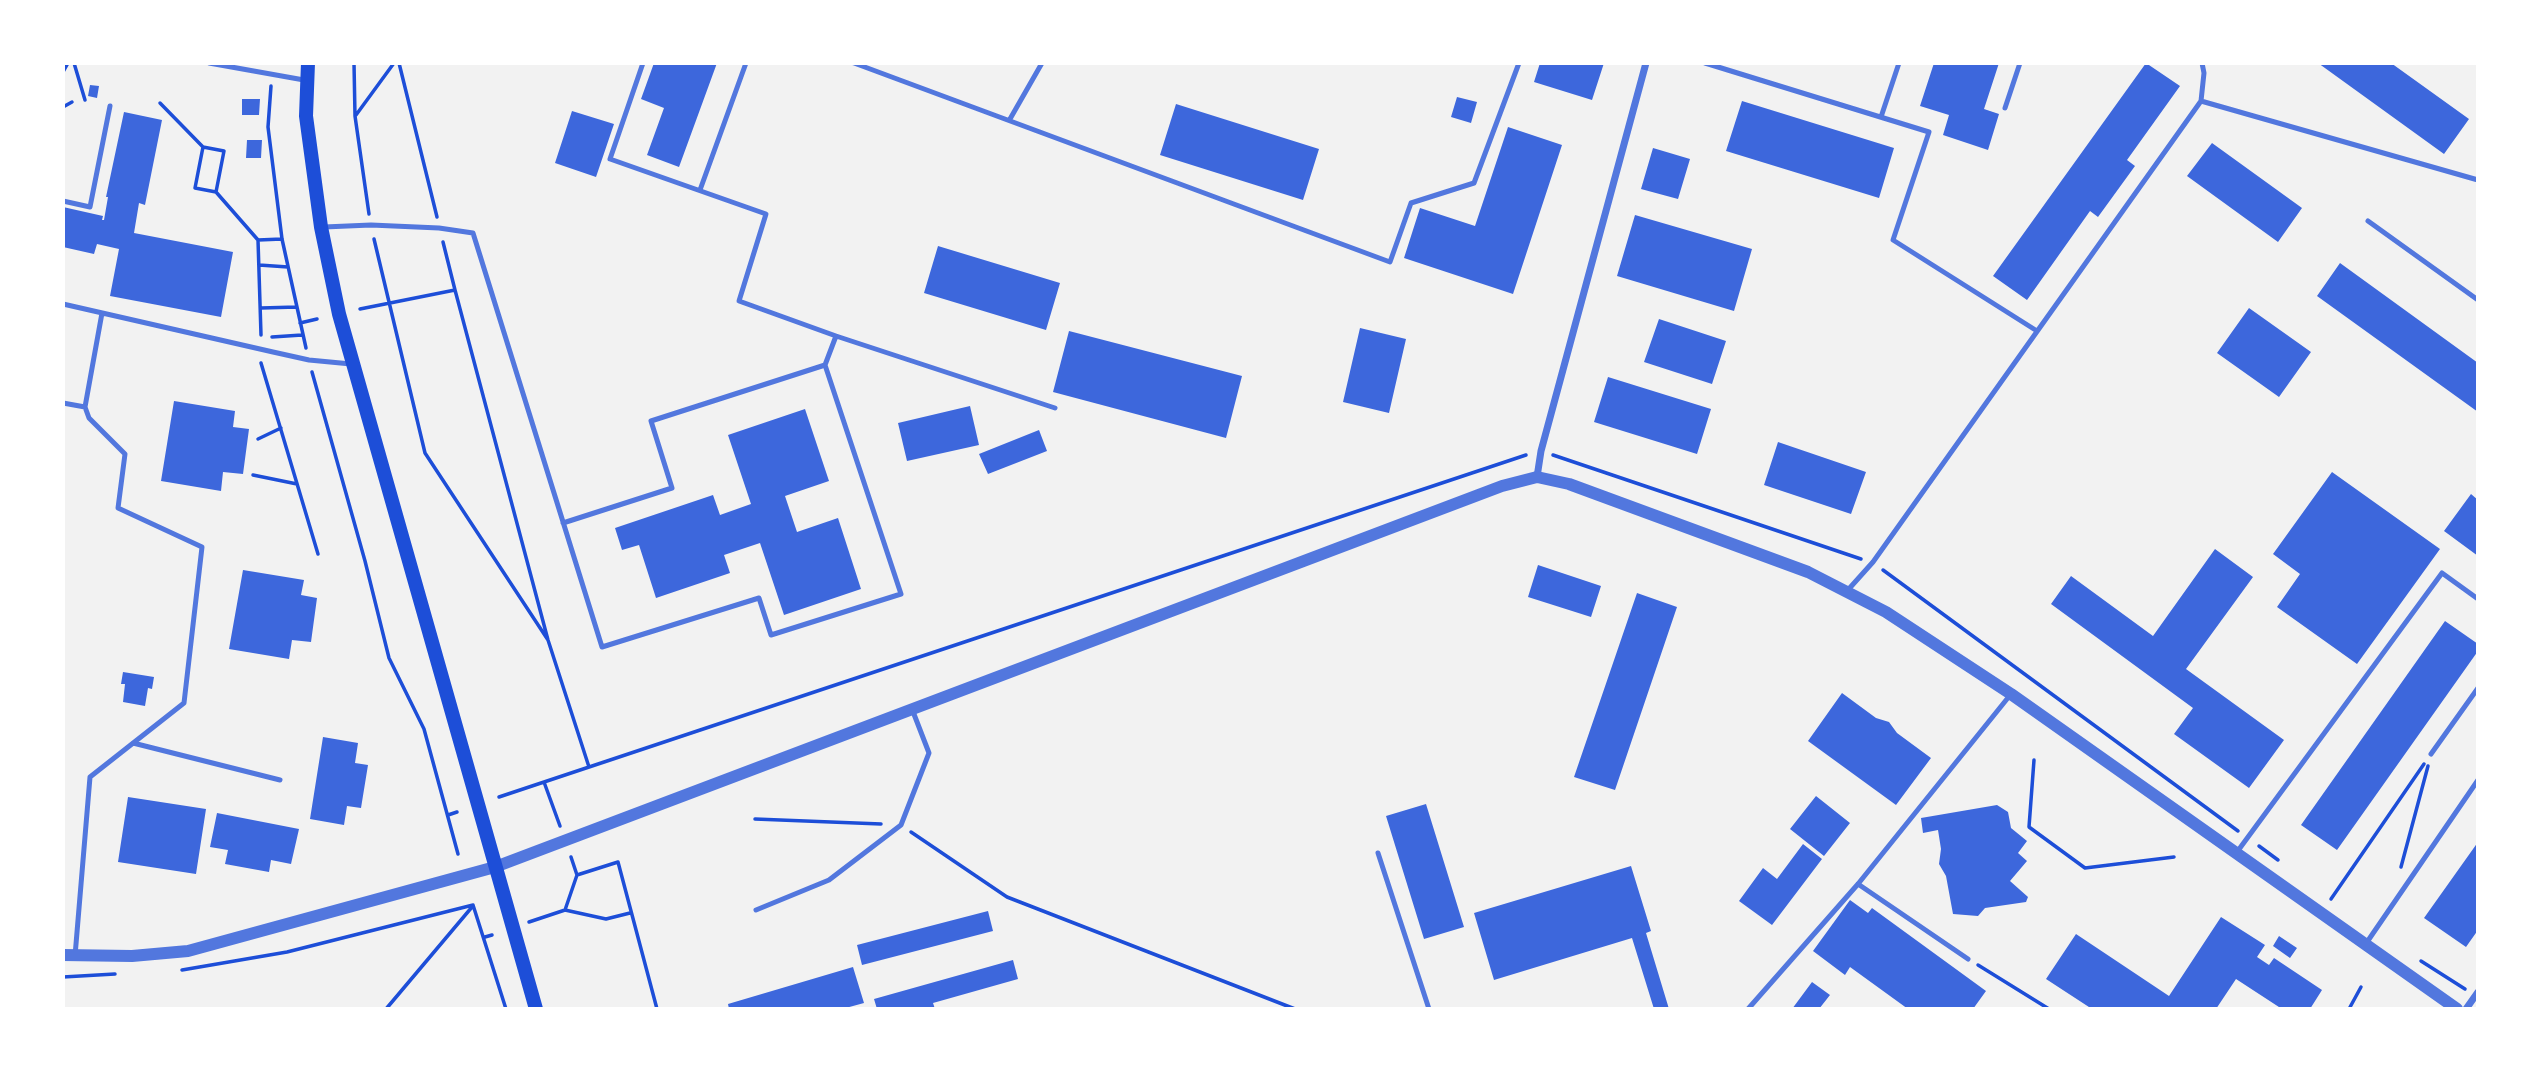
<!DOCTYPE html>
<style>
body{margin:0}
#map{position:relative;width:2541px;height:1072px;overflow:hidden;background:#f2f2f2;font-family:"Golos Text",sans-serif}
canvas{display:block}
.frame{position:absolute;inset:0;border:65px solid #fff;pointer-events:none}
</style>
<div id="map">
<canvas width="2541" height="1072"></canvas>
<div class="frame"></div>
</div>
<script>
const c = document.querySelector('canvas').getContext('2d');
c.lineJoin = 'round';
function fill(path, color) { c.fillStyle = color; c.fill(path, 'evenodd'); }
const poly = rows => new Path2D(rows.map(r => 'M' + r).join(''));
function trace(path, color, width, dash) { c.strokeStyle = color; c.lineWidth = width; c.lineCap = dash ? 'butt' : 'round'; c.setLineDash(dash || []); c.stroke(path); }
fill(poly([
 [654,63,717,63,679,167,647,155,664,108,641,99],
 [1540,63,1604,63,1592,100,1534,82],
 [1934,63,1999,63,1984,109,1999,114,1988,150,1943,135,1949,115,1920,106],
 [2146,63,2180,86,2127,160,2135,166,2098,217,2090,211,2027,300,1993,276],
 [2318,63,2391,63,2469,119,2444,154],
 [90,85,99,86,97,98,88,96],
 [1457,97,1477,102,1471,123,1451,117],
 [242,99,260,99,259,115,242,115],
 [1742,101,1894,148,1879,198,1726,151],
 [1176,104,1319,149,1303,200,1160,155],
 [572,111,614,124,596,177,555,163],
 [124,112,162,120,145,205,139,203,134,233,233,252,221,317,110,296,119,249,97,244,94,254,63,247,63,207,103,216,102,220,104,220,108,197,106,197],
 [1508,127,1562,145,1513,294,1404,258,1420,208,1475,226],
 [247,140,262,140,261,158,246,158],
 [2212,143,2302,208,2278,242,2187,176],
 [1653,148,1690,159,1678,199,1641,189],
 [1635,215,1752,249,1734,311,1617,276],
 [938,246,1060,283,1046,330,924,293],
 [2340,263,2478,363,2478,412,2317,296],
 [2249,308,2311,352,2279,397,2217,353],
 [1659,319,1726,341,1712,384,1644,362],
 [1360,328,1406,339,1389,413,1343,402],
 [1069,331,1242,376,1226,438,1053,392],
 [1608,377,1711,409,1697,454,1594,422],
 [174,401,235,411,233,427,249,429,243,474,223,472,221,491,161,481],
 [970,406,979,445,907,461,898,423],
 [805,409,829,481,785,496,797,532,838,518,861,589,784,615,760,543,724,555,730,573,656,598,639,545,622,550,615,528,713,495,720,515,751,504,728,435],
 [1039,430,1047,451,988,474,979,454],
 [1778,442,1866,472,1851,514,1764,485],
 [2332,472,2440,549,2357,664,2277,607,2300,574,2273,554],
 [2471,494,2478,500,2478,556,2444,531],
 [2215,549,2253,577,2186,669,2284,740,2249,788,2174,734,2193,708,2051,604,2071,576,2153,636],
 [1538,565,1601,586,1591,617,1528,597],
 [243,570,304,580,301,595,317,598,311,642,292,640,289,659,229,649],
 [1637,593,1677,607,1615,790,1574,777],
 [2445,621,2478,644,2478,651,2337,850,2301,825],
 [123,672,154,677,152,689,148,688,145,706,123,702,125,684,121,684],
 [1842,693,1876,718,1889,722,1897,733,1931,758,1896,805,1808,741],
 [323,737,358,743,355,763,368,765,361,808,347,806,344,825,310,819],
 [1816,796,1850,823,1824,856,1790,829],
 [128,797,206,809,196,874,118,862],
 [1426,804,1464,927,1424,939,1386,816],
 [1997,805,2008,812,2011,828,2027,841,2018,853,2027,861,2010,881,2028,897,2026,902,1985,908,1978,916,1953,914,1946,876,1939,864,1941,849,1938,830,1923,833,1921,818],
 [217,813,299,829,291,864,271,860,269,872,225,864,228,850,210,847],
 [2478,842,2478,930,2466,947,2424,918],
 [1803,844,1822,859,1772,925,1739,901,1763,868,1777,879],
 [1631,866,1651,931,1646,933,1669,1009,1654,1009,1632,938,1494,980,1474,913],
 [1850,900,1868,913,1872,908,1986,991,1973,1009,1908,1009,1850,967,1845,975,1813,951],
 [988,911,993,931,862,965,857,945],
 [2221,917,2265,945,2257,957,2269,965,2274,958,2322,990,2310,1009,2282,1009,2236,979,2216,1009,2092,1009,2046,979,2076,934,2169,996],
 [2279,936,2297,948,2290,958,2273,946],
 [1013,960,1018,979,933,1003,935,1009,877,1009,874,999],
 [853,967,864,1003,842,1009,729,1009,728,1004],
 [1812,982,1830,995,1819,1009,1792,1009]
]), '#3d67dc');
trace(poly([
 [74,63,85,100],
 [354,63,355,116,369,214],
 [399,63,437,217],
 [63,72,68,63],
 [271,86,268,127,282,239,306,348],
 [160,103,203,147,224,151,216,192,195,188,203,147],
 [63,107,72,102],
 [356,115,394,63],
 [216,192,258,240,261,335],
 [374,239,425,453,548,640],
 [258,240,282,239],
 [443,242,455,290],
 [259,265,288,267],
 [261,308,297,307],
 [360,309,455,290,548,640,589,767],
 [300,323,317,319],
 [272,337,302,335],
 [261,363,318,554],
 [312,372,365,561,389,658,424,729,458,854],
 [258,439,281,428],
 [1553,455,1861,559],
 [253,475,297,484],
 [1883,570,2238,831],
 [2034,760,2029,827,2085,868,2174,857],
 [544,782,560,826],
 [499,797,1526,455],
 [448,815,457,812],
 [755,819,881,824],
 [911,832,1007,897,1295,1009],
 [2259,846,2278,860],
 [571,857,577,875],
 [2401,867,2428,766],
 [2331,899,2424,764],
 [473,905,506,1009],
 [565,910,577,875,618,862,657,1009],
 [529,922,565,910,606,919,630,913],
 [485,937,492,935],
 [2421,961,2465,989],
 [1978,965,2049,1009],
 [182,970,287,952,473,905],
 [63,977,115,974],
 [386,1009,472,907],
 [2349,1009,2361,987]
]), '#1d4ed8', 3.5);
trace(poly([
 [209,63,304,80],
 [854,63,1390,262,1411,203,1474,183,1519,63],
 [1705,63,1929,132,1893,240,2037,331],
 [2201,101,2478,180],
 [2005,108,2020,63],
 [1881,117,1899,63],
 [1010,119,1042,63],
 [700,190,746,63],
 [63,201,90,207,110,106],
 [2368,221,2478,300],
 [324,227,371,225,439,228,473,233,602,647,759,598,771,635,901,594,825,365,836,336,739,301,766,214,610,159,643,63],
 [63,304,273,352,309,360,351,364],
 [836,336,1055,408],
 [63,403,85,407,102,313],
 [563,523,672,488,651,421,825,365],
 [1847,591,1873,562,2201,101,2204,73,2202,63],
 [133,743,280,780],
 [2431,754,2478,688],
 [2237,852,2442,573,2478,599],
 [1378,853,1429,1009],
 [1858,884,1968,959],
 [756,910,829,880,901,825,929,753,912,709],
 [2365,945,2478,780],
 [75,956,90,777,184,703,202,547,118,508,125,454,89,418,85,407],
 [1748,1009,1858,884,2011,694]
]), '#5277de', 5);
trace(poly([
 [1537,477,1541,451,1646,63],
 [2466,1009,2478,992]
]), '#5277de', 7);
trace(poly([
 [63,955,132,956,188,951,495,867,1502,486,1537,477,1569,484,1808,572,1886,612,2011,694,2457,1009]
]), '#5277de', 12);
trace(poly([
 [308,63,306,116,321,227,339,314,536,1009]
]), '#1d4ed8', 14);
</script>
